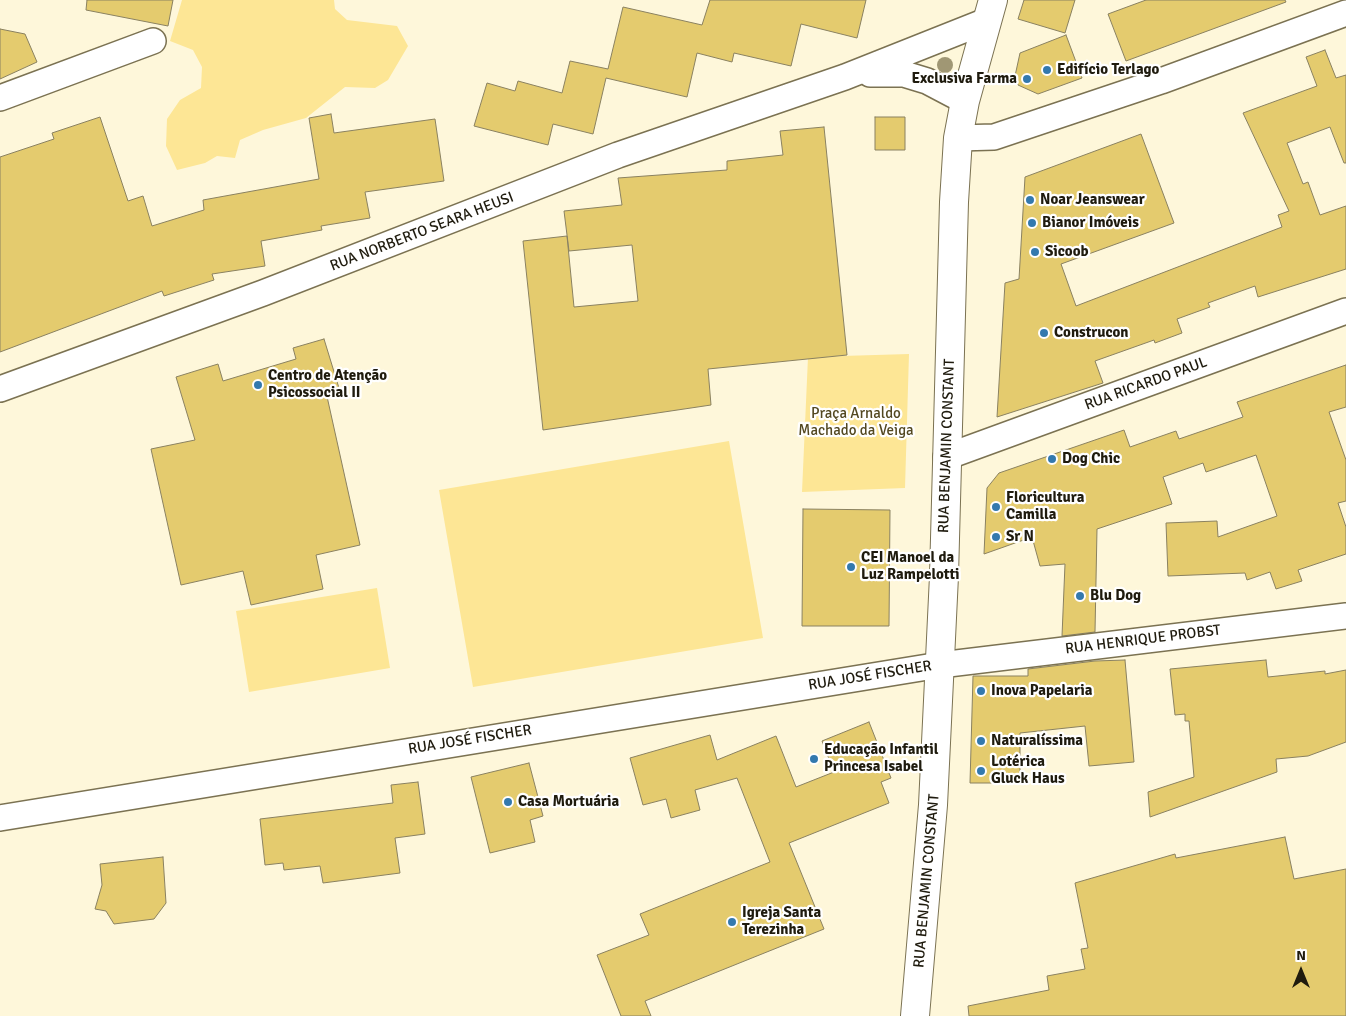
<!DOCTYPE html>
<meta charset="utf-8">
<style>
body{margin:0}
#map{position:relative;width:1346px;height:1016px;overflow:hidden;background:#fef7da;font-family:Signika,sans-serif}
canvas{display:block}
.north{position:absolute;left:1276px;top:946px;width:50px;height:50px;-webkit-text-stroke:4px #fff;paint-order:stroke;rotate:0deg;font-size:14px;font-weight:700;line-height:20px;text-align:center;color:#1f1b0e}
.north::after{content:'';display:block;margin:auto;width:18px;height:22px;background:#1f1b0e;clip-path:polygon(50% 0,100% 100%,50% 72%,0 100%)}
</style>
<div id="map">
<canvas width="1346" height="1016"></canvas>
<div class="north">N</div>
</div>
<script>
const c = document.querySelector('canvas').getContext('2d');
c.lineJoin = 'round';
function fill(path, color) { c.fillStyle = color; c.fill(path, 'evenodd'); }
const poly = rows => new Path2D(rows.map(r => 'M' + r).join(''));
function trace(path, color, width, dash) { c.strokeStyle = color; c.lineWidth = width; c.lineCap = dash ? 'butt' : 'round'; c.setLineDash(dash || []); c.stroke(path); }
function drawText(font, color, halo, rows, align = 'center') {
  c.font = font + ' Signika,sans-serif'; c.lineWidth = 4.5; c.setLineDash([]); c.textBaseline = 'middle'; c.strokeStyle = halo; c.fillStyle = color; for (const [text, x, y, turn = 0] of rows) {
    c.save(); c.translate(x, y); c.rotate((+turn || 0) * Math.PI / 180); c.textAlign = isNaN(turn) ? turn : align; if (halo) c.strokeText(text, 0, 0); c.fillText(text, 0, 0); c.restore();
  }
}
fill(poly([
 [182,0,334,0,335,9,347,20,397,26,408,46,388,80,375,88,345,87,306,118,263,130,240,140,235,158,217,156,205,163,177,170,166,146,167,119,180,100,201,88,202,67,193,50,170,41],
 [909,354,905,488,802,492,808,357],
 [729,441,763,638,473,687,439,490],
 [377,588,390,668,249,692,236,611]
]), '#fde695');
const building = poly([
 [87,0,173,0,168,26,86,10,87,0],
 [710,0,866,0,857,38,801,24,791,66,734,53,732,62,697,53,687,97,606,78,593,134,553,124,548,145,474,126,487,83,515,91,518,81,562,93,570,61,608,69,623,7,702,25,710,0],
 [1024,0,1075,0,1065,33,1018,19,1024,0],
 [1146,0,1285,0,1286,2,1126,61,1108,14,1146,0],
 [0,29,25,34,37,62,0,79,0,29],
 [1066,35,1082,78,1038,94,1018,85,1015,76,1020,53,1066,35],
 [1325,50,1336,78,1346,75,1346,163,1344,163,1330,127,1287,143,1303,184,1308,182,1320,215,1346,206,1346,269,1258,297,1255,286,1208,303,1210,307,1177,319,1182,333,1155,343,1154,340,1095,361,1103,383,997,417,1005,283,1019,279,1025,177,1141,134,1174,223,1061,264,1076,306,1282,227,1278,215,1289,211,1243,113,1317,86,1306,57,1325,50],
 [331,114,334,133,435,119,444,181,365,192,370,218,321,226,322,230,261,241,265,266,212,274,214,280,164,296,162,291,0,352,0,157,54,139,52,133,100,117,128,201,143,196,152,226,204,210,203,200,319,179,309,118,331,114],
 [875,117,905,117,905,150,875,150,875,117],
 [824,127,847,355,708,369,711,405,543,430,523,241,567,236,574,307,638,301,632,245,569,251,564,211,622,205,618,178,727,170,727,161,783,155,780,131,824,127],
 [324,339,339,388,326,392,360,545,316,555,323,589,251,605,243,571,181,585,151,449,195,440,176,377,218,364,223,381,296,359,293,348,324,339],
 [1346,365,1346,407,1329,412,1346,460,1346,501,1338,503,1346,527,1346,554,1298,570,1302,581,1276,589,1270,572,1247,580,1245,573,1168,576,1166,523,1217,521,1218,537,1277,516,1256,455,1206,472,1203,463,1163,477,1172,504,1097,529,1095,632,1062,636,1065,564,1040,566,1032,537,984,554,987,488,999,473,1124,430,1130,447,1176,431,1179,439,1243,417,1237,402,1346,365],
 [803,509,890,510,889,626,802,626,803,509],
 [1125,660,1134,762,1089,766,1085,726,1020,733,1020,783,970,783,973,676,1028,676,1028,669,1095,661,1125,660],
 [1266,660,1268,677,1325,671,1325,674,1346,670,1346,742,1308,756,1276,759,1277,772,1150,817,1148,792,1194,777,1189,721,1185,721,1185,714,1175,715,1170,669,1266,660],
 [869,722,891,778,881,782,889,803,789,843,824,929,645,1001,651,1016,621,1016,597,955,649,935,640,914,770,862,737,778,695,790,700,810,671,818,666,799,643,805,630,758,710,735,717,760,776,736,796,787,834,772,822,741,869,722],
 [529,763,543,816,530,820,535,842,490,853,471,777,529,763],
 [418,782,425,834,395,838,400,873,323,883,320,866,284,870,283,863,265,865,260,819,393,803,391,785,418,782],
 [1285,837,1294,879,1346,869,1346,1016,969,1016,968,1006,1049,990,1047,976,1085,969,1081,949,1088,948,1075,883,1175,854,1176,858,1285,837],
 [163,857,166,903,154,919,114,924,106,911,95,909,102,885,100,864,163,857]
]);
fill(building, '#e4cb6e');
trace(building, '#8a8160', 1);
const minor = poly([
 [870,74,904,74,927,81,965,101],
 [0,98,153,41],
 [958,138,994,137,1161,81,1346,13],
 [0,389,263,293,618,155,845,77,986,21],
 [946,457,1346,311],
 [0,818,940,665,1346,616]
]);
const major = poly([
 [915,1016,933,805,944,576,954,202,958,138,965,101,993,0]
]);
trace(minor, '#7b7252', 28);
trace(major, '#7b7252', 30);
trace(minor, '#fff', 25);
trace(major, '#fff', 28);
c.fillStyle = '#a09774';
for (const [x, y] of [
 [945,65]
]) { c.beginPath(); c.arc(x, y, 8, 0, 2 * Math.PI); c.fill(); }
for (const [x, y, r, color] of [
 [1047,70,5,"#3379ae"],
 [1027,79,5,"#3379ae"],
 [1030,200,5,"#3379ae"],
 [1032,223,5,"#3379ae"],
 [1035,252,5,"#3379ae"],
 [1044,333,5,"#3379ae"],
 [258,385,5,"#3379ae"],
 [1052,459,5,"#3379ae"],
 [996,507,5,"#3379ae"],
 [996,537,5,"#3379ae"],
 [851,567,5,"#3379ae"],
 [1080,596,5,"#3379ae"],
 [981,691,5,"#3379ae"],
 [981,741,5,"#3379ae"],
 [814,759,5,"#3379ae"],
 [981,771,5,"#3379ae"],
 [508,802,5,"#3379ae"],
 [732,922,5,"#3379ae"]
]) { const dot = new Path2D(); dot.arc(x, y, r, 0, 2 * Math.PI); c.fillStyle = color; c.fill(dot); trace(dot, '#fff', 2); }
drawText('bold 15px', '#1f1b0e', '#fff', [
 ["Edifício Terlago",1057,70],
 ["Exclusiva Farma",1017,79,"right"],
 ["Noar Jeanswear",1040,200],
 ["Bianor Imóveis",1042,223],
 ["Sicoob",1045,252],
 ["Construcon",1054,333],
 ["Centro de Atenção",268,376],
 ["Psicossocial II",268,393],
 ["Dog Chic",1062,459],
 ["Floricultura",1006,498],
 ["Camilla",1006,515],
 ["Sr N",1006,537],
 ["CEI Manoel da",861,558],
 ["Luz Rampelotti",861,575],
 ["Blu Dog",1090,596],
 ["Inova Papelaria",991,691],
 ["Naturalíssima",991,741],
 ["Educação Infantil",824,750],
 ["Princesa Isabel",824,767],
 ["Lotérica",991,762],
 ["Gluck Haus",991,779],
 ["Casa Mortuária",518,802],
 ["Igreja Santa",742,913],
 ["Terezinha",742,930]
], 'left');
drawText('15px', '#1f1b0e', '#fff', [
 ["RUA NORBERTO SEARA HEUSI",422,232,-21],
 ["RUA RICARDO PAUL",1146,384,-20],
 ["RUA BENJAMIN CONSTANT",947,446,-88],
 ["RUA HENRIQUE PROBST",1143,640,-7],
 ["RUA JOSÉ FISCHER",870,676,-9],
 ["RUA JOSÉ FISCHER",470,740,-9],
 ["RUA BENJAMIN CONSTANT",927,881,-85]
]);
drawText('15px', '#534821', '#fff', [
 ["Praça Arnaldo",856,414],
 ["Machado da Veiga",856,431]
]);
</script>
